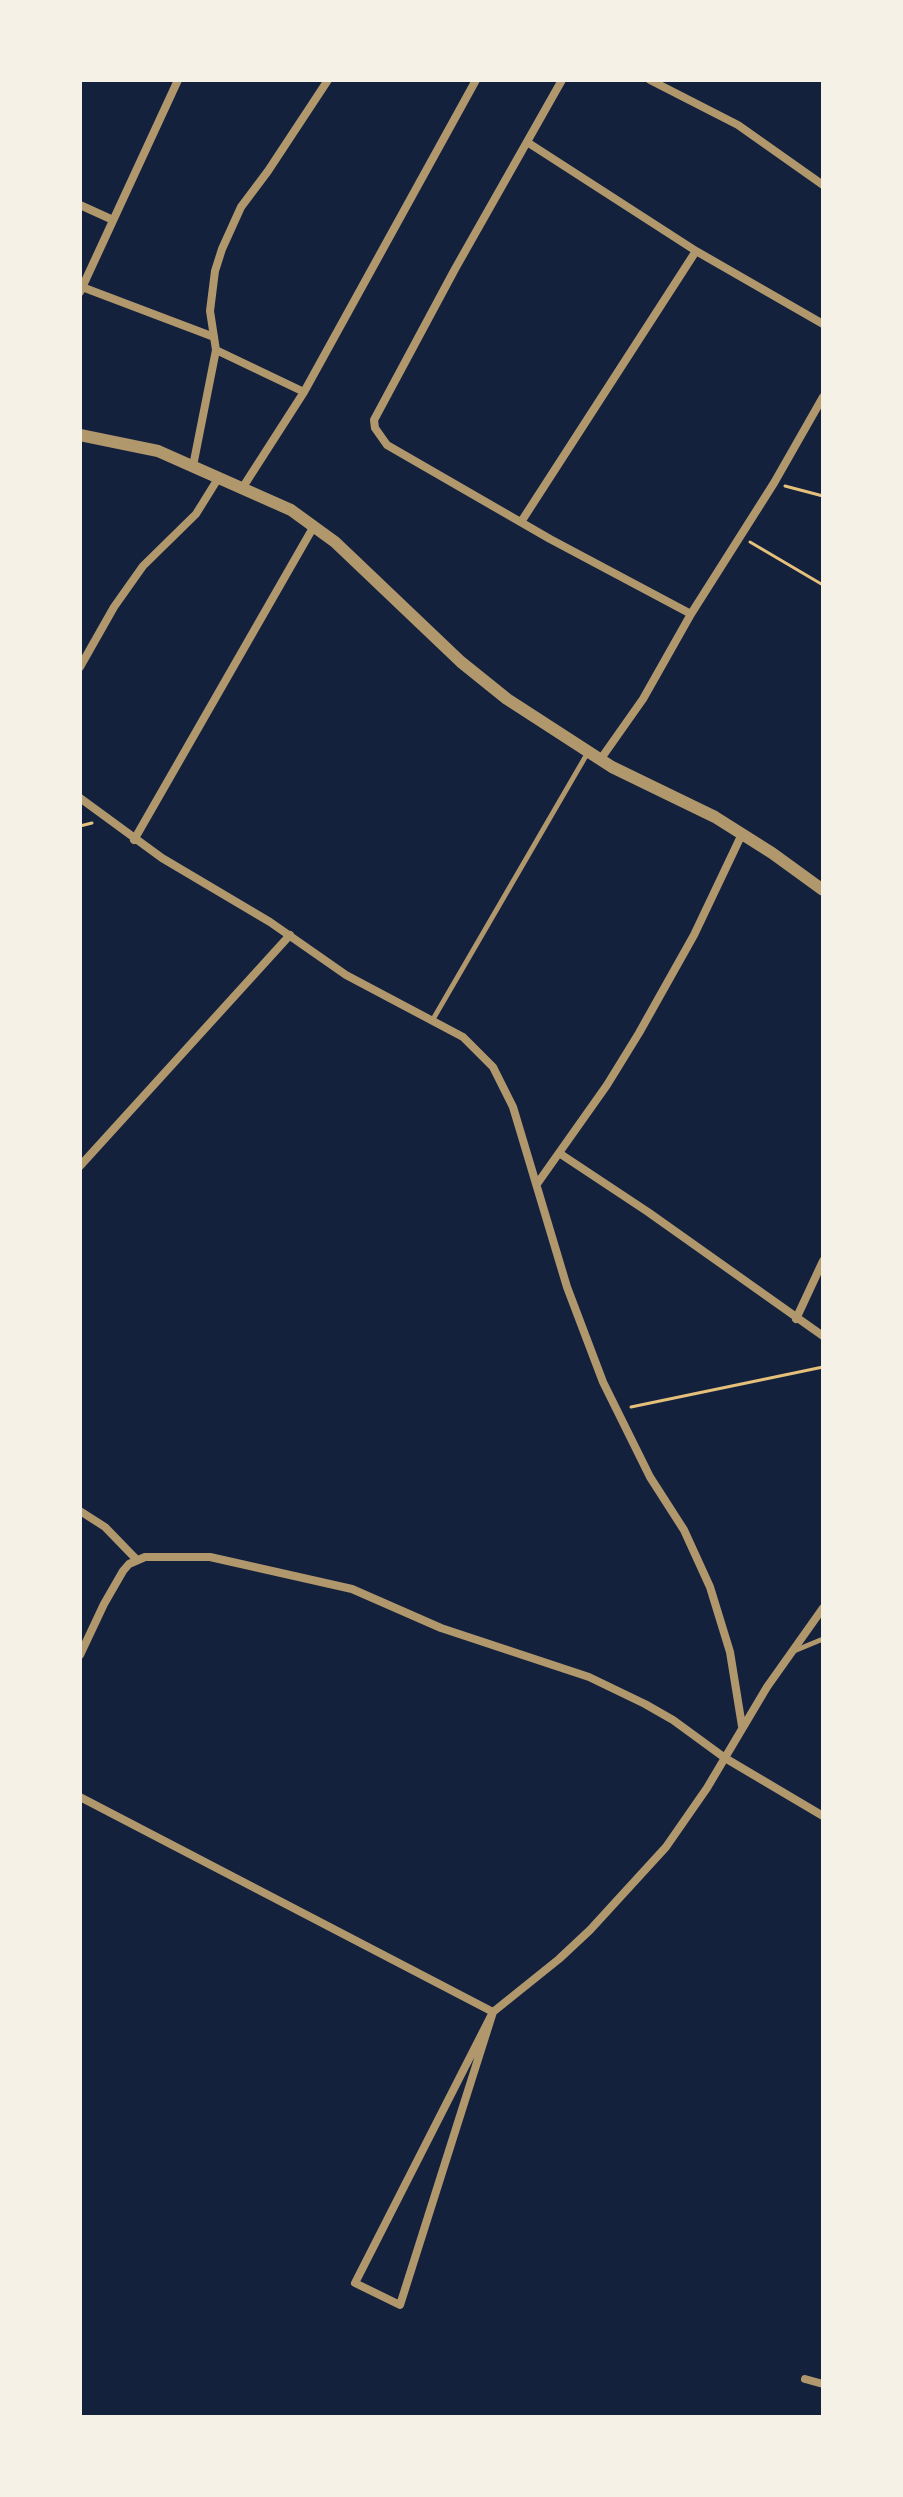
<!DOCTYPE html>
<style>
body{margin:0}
#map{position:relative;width:903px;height:2497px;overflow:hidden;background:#14213d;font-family:"Asap Condensed",sans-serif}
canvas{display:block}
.frame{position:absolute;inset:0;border:82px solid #f6f1e7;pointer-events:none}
</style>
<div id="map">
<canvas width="903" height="2497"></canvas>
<div class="frame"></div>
</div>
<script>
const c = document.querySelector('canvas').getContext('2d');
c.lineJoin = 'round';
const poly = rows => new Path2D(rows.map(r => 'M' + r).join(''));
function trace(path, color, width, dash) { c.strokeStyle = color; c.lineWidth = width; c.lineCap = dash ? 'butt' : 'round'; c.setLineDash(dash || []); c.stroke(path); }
trace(poly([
 [785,486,823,496],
 [750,542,823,585],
 [80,826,92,823],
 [631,1407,823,1367]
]), '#e5c07b', 3);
trace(poly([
 [432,1021,587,754],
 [794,1651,823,1639]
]), '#b1986c', 5);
trace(poly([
 [562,80,455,269,374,420,375,428,387,445,550,539,691,614],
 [650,80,738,125,823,185],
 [527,142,696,251,823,324],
 [80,205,113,220],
 [82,287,214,337],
 [80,292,178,80],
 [216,350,304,392],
 [193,466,216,350,210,311,215,271,222,249,241,207,268,171,328,80],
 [243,487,304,392,476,80],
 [521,522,696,251],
 [80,667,114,607,143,566,196,514,219,477],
 [600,760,643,699,691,614,774,483,823,397],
 [80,798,162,858,270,922,346,975,463,1037,493,1067,513,1107,567,1287,603,1382,650,1477,684,1530,710,1587,730,1652,742,1726],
 [134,840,314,526],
 [559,1153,648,1212,823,1336],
 [80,1166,290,935],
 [537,1184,607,1085,639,1033,694,935,742,834],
 [796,1319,823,1261],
 [80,1511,105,1527,137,1560],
 [80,1655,104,1604,123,1571,129,1564,145,1557,210,1557,352,1589,441,1628,589,1677,645,1704,673,1720,725,1758,823,1816],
 [80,1797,493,2012],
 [493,2012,400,2305,355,2283,493,2012,559,1959,590,1930,666,1847,707,1788,767,1687,823,1608],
 [805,2379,823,2384]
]), '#b1986c', 8);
trace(poly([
 [80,435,158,451,291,510,335,542,461,662,507,699,612,767,715,817,772,853,823,890]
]), '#b1986c', 12);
</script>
